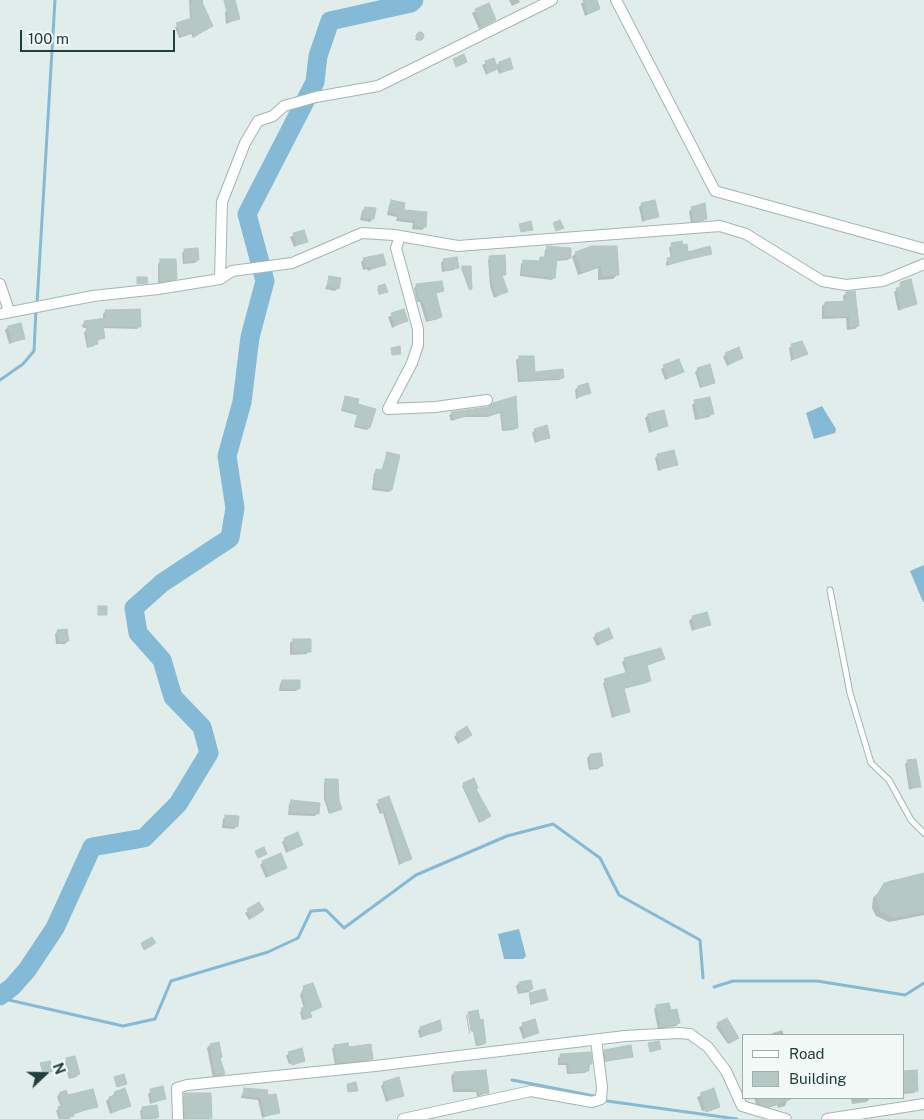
<!DOCTYPE html>
<style>
body{margin:0}
#map{position:relative;width:924px;height:1119px;overflow:hidden;background:#e1edea;font-family:"Public Sans",sans-serif}
canvas{display:block}
.legend{position:absolute;left:742px;top:1034px;width:162px;height:65px;box-sizing:border-box;background:#f2f9f7;border:1px solid #9eafac;margin:0;padding:6px 9px;list-style:none;font-size:15px;color:#203f3c}
.legend li{display:flex;align-items:center;gap:10px;height:25px}
.legend b{width:25px;border:1px solid #9eafac}
.north{position:absolute;left:20px;top:1049px;width:50px;height:50px;-webkit-text-stroke:4px #f2f9f7;paint-order:stroke;rotate:69deg;font-size:14px;font-weight:700;line-height:20px;text-align:center;color:#203f3c}
.north::after{content:'';display:block;margin:auto;width:18px;height:22px;background:#203f3c;clip-path:polygon(50% 0,100% 100%,50% 72%,0 100%)}
.scale{position:absolute;left:20px;top:30px;width:155px;height:22px;box-sizing:border-box;border:2px solid #203f3c;border-top:0;padding-left:6px;font-size:15px;line-height:18px;white-space:nowrap;color:#203f3c;-webkit-text-stroke:4px #f2f9f7;paint-order:stroke}
</style>
<div id="map">
<canvas width="924" height="1119"></canvas>
<ul class="legend">
<li><b style="height:6px;background:#fff"></b>Road</li>
<li><b style="height:14px;background:#b6c8c3"></b>Building</li>
</ul>
<div class="north">N</div>
<div class="scale">100 m</div>
</div>
<script>
const c = document.querySelector('canvas').getContext('2d');
c.lineJoin = 'round';
function fill(path, color) { c.fillStyle = color; c.fill(path, 'evenodd'); }
const poly = rows => new Path2D(rows.map(r => 'M' + r).join(''));
function trace(path, color, width, dash) { c.strokeStyle = color; c.lineWidth = width; c.lineCap = dash ? 'butt' : 'round'; c.setLineDash(dash || []); c.stroke(path); }
fill(poly([
 [822,406,836,429,835,433,814,439,806,413],
 [924,565,924,602,923,602,910,571],
 [519,929,526,956,523,959,504,959,498,934]
]), '#85bad6');
fill(poly([
 [189,0,203,0,201,33,193,38,191,34,179,38,175,27,190,20],
 [509,0,519,0,520,2,512,6],
 [585,0,596,0,599,9,585,16,581,4],
 [488,5,494,20,479,29,472,13],
 [228,9,238,19,226,24,225,12],
 [419,34,422,35,421,41,415,40],
 [494,59,496,66,499,63,512,68,499,74,497,68,486,75,482,65],
 [392,202,403,211,426,213,425,227,422,230,412,229,413,223,396,221,397,217,387,215,389,205],
 [642,204,658,216,642,222,639,207],
 [365,208,373,219,370,222,360,220,362,211],
 [692,208,706,218,703,221,691,223,689,212],
 [303,231,306,242,294,247,290,237],
 [681,242,687,254,710,253,666,266,666,262,671,259,669,247],
 [592,247,617,275,613,279,598,280,598,268,578,275,572,257,576,253],
 [547,248,570,257,568,260,556,261,554,278,552,280,520,276,521,264,524,261,538,262,541,258,544,258,545,250],
 [185,250,198,260,195,263,183,264,182,253],
 [490,257,505,274,502,276,507,291,494,298,490,286,488,260],
 [364,259,384,265,368,271,367,269,363,270,361,262],
 [444,260,457,267,454,270,442,272,441,263],
 [161,261,176,278,173,282,158,284,158,264],
 [462,267,470,267,469,290,461,268],
 [330,277,338,288,335,291,325,289],
 [910,280,916,303,898,311,894,292,899,289,900,283],
 [417,285,443,290,435,294,440,316,438,319,426,322,420,302,417,302,414,288],
 [384,286,386,292,379,295,377,289],
 [846,293,854,293,858,326,855,329,847,330,846,318,822,319,822,306,825,303,844,303,843,296],
 [106,311,140,326,137,329,102,328,104,338,97,341,94,346,87,348,84,333,88,328,83,328,82,325,85,322,103,319,103,314],
 [403,311,406,321,392,328,388,317],
 [8,327,24,338,9,344,5,330],
 [792,345,807,354,791,361,789,348],
 [726,354,742,358,727,366,723,357],
 [519,358,534,373,562,377,560,380,518,382,516,360],
 [679,360,683,371,665,380,661,369],
 [698,369,713,382,710,385,700,388,695,372],
 [578,387,590,392,576,399,575,390],
 [345,397,356,405,369,428,367,430,354,427,357,415,341,411],
 [515,398,517,427,514,430,502,431,500,413,487,417,464,417,451,421,449,415,452,413,488,408],
 [695,402,712,414,709,417,695,420,692,405],
 [648,415,667,426,649,433,645,418],
 [535,430,549,437,535,443,532,433],
 [387,453,391,490,389,492,372,490,374,473,377,471,381,471],
 [658,455,676,464,658,471,655,458],
 [692,618,709,624,692,631,689,621],
 [58,631,68,641,65,644,56,644,55,634],
 [596,635,612,638,597,646,593,638],
 [293,640,309,651,307,654,290,655,290,643],
 [625,659,663,659,646,666,649,680,647,683,623,689,629,711,612,718,603,683,626,674,622,662],
 [282,681,299,688,296,691,279,691,280,684],
 [457,734,471,735,458,744,454,737],
 [590,755,601,766,598,769,589,770,587,758],
 [908,761,919,786,909,790,905,764],
 [326,780,341,809,329,814,324,799,324,783],
 [464,784,475,789,490,816,479,823,462,786],
 [388,798,411,859,399,865,383,813,380,814,376,804],
 [292,801,318,813,315,816,288,815,289,804],
 [226,816,237,826,234,829,222,828,223,819],
 [285,839,301,845,286,853,282,842],
 [263,862,286,867,266,878,260,865],
 [924,874,924,915,889,922,876,916,872,908,873,898,889,881],
 [258,904,259,913,249,920,245,913],
 [519,983,532,989,529,992,518,994,516,986],
 [304,987,321,1007,309,1012,308,1019,302,1020,300,1012,304,1009,300,995],
 [530,994,546,1000,530,1005],
 [657,1006,670,1012,679,1023,676,1026,658,1029,654,1009],
 [469,1013,485,1042,483,1045,476,1046],
 [467,1014,470,1033,469,1033,466,1015],
 [534,1021,538,1033,523,1039,519,1027],
 [718,1024,735,1040,728,1044,716,1027],
 [420,1028,438,1031,420,1038,418,1031],
 [782,1030,784,1035,767,1035],
 [210,1045,224,1074,221,1077,213,1078,207,1048],
 [335,1046,348,1049,372,1058,369,1061,335,1065,332,1049],
 [605,1051,631,1057,604,1062,603,1053],
 [289,1053,304,1060,289,1064,286,1056],
 [561,1055,591,1063,588,1070,585,1073,567,1074,566,1065,558,1065,558,1058],
 [67,1059,79,1074,76,1077,69,1079,64,1062],
 [916,1071,917,1090,914,1093,903,1094,903,1072],
 [454,1073,487,1093,477,1097,476,1092,453,1092,451,1076],
 [384,1083,402,1095,386,1102,381,1086],
 [244,1090,266,1097,278,1112,262,1118,258,1100,241,1098],
 [713,1090,718,1107,702,1111,697,1097],
 [151,1091,164,1099,150,1104,148,1094],
 [115,1093,129,1106,110,1114,106,1101],
 [59,1094,67,1097,97,1106,72,1115,69,1119,59,1119,56,1111,61,1107,57,1097],
 [185,1095,211,1117,209,1119,181,1119,180,1099],
 [754,1098,794,1098,787,1101,785,1106,778,1108,777,1105,765,1109,757,1107],
 [851,1098,869,1098,869,1100,866,1102,852,1104],
 [143,1108,158,1117,155,1119,141,1119,140,1111]
]), '#0003');
trace(poly([
 [37,304,55,0],
 [0,380,23,364,34,351,36,310],
 [714,987,733,981,817,981,905,995,924,983],
 [0,998,123,1026,155,1019,171,981,268,952,298,938,311,911,326,910,344,928,416,875,507,836,553,824,600,858,619,895,700,940,703,978],
 [512,1080,594,1096],
 [607,1101,737,1119]
]), '#85bad6', 3);
trace(poly([
 [0,996,12,987,27,970,55,928,92,847,144,838,178,804,209,753,202,727,173,697,162,660,138,633,134,608,162,583,230,538,235,508,227,456,242,402,250,337,265,281,247,214,315,82,318,56,330,21,411,3,414,0]
]), '#85bad6', 19);
const building = poly([
 [201,0,213,26,195,36,194,32,181,36,176,23,192,18,191,1,201,0],
 [224,0,235,0,240,19,229,22,224,0],
 [583,0,597,0,600,9,588,14,583,0],
 [489,3,496,20,482,27,475,9,489,3],
 '416 36a4 4 0 1 1 8 0a4 4 0 1 1-8 0Z',
 [464,54,467,62,456,67,453,59,464,54],
 [494,58,498,69,488,73,485,61,494,58],
 [510,58,513,69,502,72,499,62,510,58],
 [391,200,405,203,404,210,427,212,426,227,415,226,415,221,398,218,399,214,389,212,391,200],
 [655,200,659,217,645,220,641,203,655,200],
 [705,203,707,219,694,221,691,207,705,203],
 [365,207,376,208,374,219,363,218,365,207],
 [560,220,564,228,556,231,553,223,560,220],
 [531,221,533,230,521,232,519,224,531,221],
 [304,230,308,242,297,245,293,233,304,230],
 [682,241,683,245,687,244,688,252,710,246,712,254,669,264,667,258,680,255,673,256,671,243,682,241],
 [547,246,571,248,571,258,557,259,555,278,522,274,523,260,540,261,540,257,546,257,547,246],
 [592,246,617,246,619,275,602,276,601,265,582,272,575,252,592,246],
 [198,248,199,260,185,262,184,249,198,248],
 [383,254,386,265,371,269,370,266,366,267,363,258,383,254],
 [505,255,506,275,502,275,508,292,496,296,492,283,489,256,505,255],
 [457,257,459,268,445,270,443,259,457,257],
 [160,259,176,259,177,279,160,282,160,259],
 [462,266,471,266,472,289,470,290,462,266],
 [329,276,341,278,339,289,327,286,329,276],
 [137,277,147,277,148,283,137,284,137,277],
 [911,279,917,304,901,309,896,288,901,287,900,282,911,279],
 [442,281,444,291,436,293,442,317,429,320,423,300,419,300,416,284,442,281],
 [385,284,388,292,380,294,378,286,385,284],
 [855,291,859,326,850,327,849,316,825,316,825,302,847,301,846,292,855,291],
 [140,309,141,327,103,326,105,338,97,340,98,344,89,346,86,329,89,326,85,326,84,321,106,318,105,310,140,309],
 [404,309,408,321,395,325,391,313,404,309],
 [21,323,25,339,12,342,8,326,21,323],
 [802,341,808,354,794,359,791,344,802,341],
 [400,346,401,354,392,355,391,348,400,346],
 [739,347,743,358,730,364,725,353,739,347],
 [519,356,534,356,535,372,563,369,564,378,520,380,519,356],
 [679,359,684,372,668,378,663,365,679,359],
 [710,364,715,383,702,386,697,368,710,364],
 [588,383,591,393,578,397,578,386,588,383],
 [345,396,359,399,358,404,376,409,370,428,356,425,358,413,342,409,345,396],
 [516,396,518,428,504,429,502,411,491,415,468,415,454,419,451,412,488,407,493,403,516,396],
 [710,397,714,414,698,418,694,400,710,397],
 [664,410,668,426,652,431,648,414,664,410],
 [547,425,550,438,538,441,534,429,547,425],
 [674,450,678,465,661,469,657,454,674,450],
 [387,452,400,455,392,490,374,487,376,469,383,470,387,452],
 [98,606,107,606,107,615,98,615,98,606],
 [707,612,711,625,695,629,692,616,707,612],
 [609,628,613,638,600,644,595,634,609,628],
 [67,629,69,641,59,642,57,630,67,629],
 [293,639,311,639,311,652,293,652,293,639],
 [661,648,665,659,647,665,651,681,624,688,630,712,615,716,604,679,628,672,624,658,661,648],
 [282,680,300,680,300,689,282,688,282,680],
 [467,726,472,735,461,742,456,733,467,726],
 [601,753,603,766,591,768,590,754,601,753],
 [916,759,921,787,912,788,907,760,916,759],
 [474,778,478,788,476,789,491,816,481,822,471,804,463,783,474,778],
 [325,779,338,779,339,800,342,809,331,813,326,797,325,779],
 [389,796,412,859,401,863,385,811,382,812,378,800,389,796],
 [291,800,320,803,319,814,290,812,291,800],
 [225,815,239,816,238,827,225,825,225,815],
 [298,832,303,845,289,851,284,838,298,832],
 [264,847,267,854,258,858,255,851,264,847],
 [281,853,287,868,269,876,262,861,281,853],
 [924,873,924,912,894,918,881,911,876,897,884,883,924,873],
 [259,902,264,910,252,918,247,909,259,902],
 [152,937,156,943,144,950,141,943,152,937],
 [531,980,533,989,520,992,519,982,531,980],
 [313,983,322,1007,310,1012,312,1017,304,1019,301,1008,306,1007,302,992,305,991,303,986,313,983],
 [545,989,548,1000,531,1004,529,993,545,989],
 [669,1003,671,1010,677,1009,680,1023,661,1027,656,1005,669,1003],
 [478,1010,480,1020,483,1019,486,1043,478,1045,474,1031,471,1031,468,1012,478,1010],
 [727,1018,739,1038,730,1043,717,1023,727,1018],
 [535,1019,539,1033,526,1037,522,1023,535,1019],
 [440,1020,442,1029,441,1031,422,1036,420,1027,440,1020],
 [659,1041,661,1049,650,1052,648,1043,659,1041],
 [219,1042,222,1057,220,1058,225,1074,215,1075,210,1044,219,1042],
 [348,1043,349,1047,371,1044,373,1059,337,1063,334,1045,348,1043],
 [631,1045,633,1057,606,1061,604,1050,631,1045],
 [302,1048,305,1061,292,1065,288,1052,302,1048],
 [591,1052,592,1064,589,1064,589,1071,569,1072,569,1062,561,1063,560,1054,591,1052],
 [75,1056,80,1074,71,1077,66,1058,75,1056],
 [50,1061,53,1071,43,1073,40,1063,50,1061],
 [486,1070,489,1093,479,1094,479,1089,472,1090,472,1088,455,1090,454,1072,486,1070],
 [917,1070,918,1091,903,1092,903,1071,917,1070],
 [124,1074,127,1084,117,1087,114,1077,124,1074],
 [399,1077,404,1096,389,1100,383,1082,399,1077],
 [356,1082,358,1091,348,1092,347,1084,356,1082],
 [163,1086,166,1099,153,1102,150,1089,163,1086],
 [125,1088,131,1106,113,1112,109,1097,115,1095,114,1092,125,1088],
 [244,1088,268,1090,267,1095,276,1094,280,1113,265,1116,261,1097,243,1096,244,1088],
 [714,1088,720,1107,706,1112,700,1093,714,1088],
 [93,1089,98,1107,73,1113,74,1116,62,1119,58,1107,63,1105,59,1093,66,1090,68,1095,93,1089],
 [184,1093,211,1093,212,1118,185,1118,184,1093],
 [758,1098,790,1098,790,1099,768,1107,760,1104,758,1098],
 [157,1105,159,1117,144,1119,142,1107,157,1105]
]);
fill(building, '#b6c8c3');
trace(building, '#b3c7c2', 1);
const service = poly([
 [830,590,850,693,871,763,889,780,911,820,924,833]
]);
const minor = poly([
 [616,0,715,191,924,249],
 [400,236,396,248,418,329,418,345,412,363,388,409,435,407,487,400],
 [220,279,222,202,245,143,258,121,273,116,284,106,316,97,378,86,552,0],
 [0,284,9,311],
 [0,314,93,296,158,289,220,279,232,271,292,263,362,233,394,235,458,246,720,226,746,234,822,281,846,285,883,281,924,264],
 [178,1119,177,1088,187,1085,375,1066,625,1036,678,1033,690,1034,708,1047,726,1071,742,1106,786,1119],
 [403,1119,531,1091,592,1102,601,1099,602,1087,596,1040],
 [827,1119,924,1104]
]);
trace(service, '#a3b5b2', 7);
trace(minor, '#a3b5b2', 12);
trace(service, '#fff', 5);
trace(minor, '#fff', 10);
</script>
